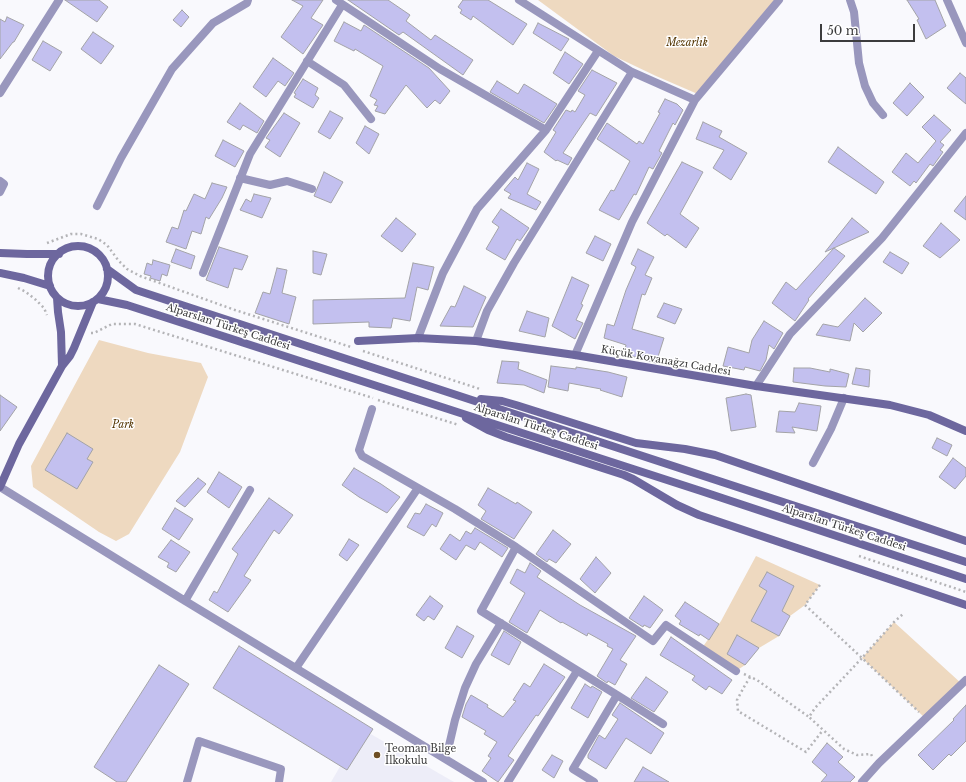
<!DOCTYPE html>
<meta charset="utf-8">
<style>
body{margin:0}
#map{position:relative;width:966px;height:782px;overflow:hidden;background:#f9f9fd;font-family:"Libre Baskerville",serif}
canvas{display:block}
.scale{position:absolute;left:820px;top:24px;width:95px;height:18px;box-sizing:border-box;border:2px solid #3c3c3d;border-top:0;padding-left:5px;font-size:12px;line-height:14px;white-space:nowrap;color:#3c3c3d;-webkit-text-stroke:3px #fff;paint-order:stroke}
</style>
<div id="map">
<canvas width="966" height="782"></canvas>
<div class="scale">50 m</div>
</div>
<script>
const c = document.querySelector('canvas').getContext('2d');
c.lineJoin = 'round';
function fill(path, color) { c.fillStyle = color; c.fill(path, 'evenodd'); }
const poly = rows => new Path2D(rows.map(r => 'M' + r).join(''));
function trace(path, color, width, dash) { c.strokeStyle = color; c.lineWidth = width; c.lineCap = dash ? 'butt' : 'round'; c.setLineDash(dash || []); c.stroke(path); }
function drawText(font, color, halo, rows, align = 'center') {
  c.font = font + ' "Libre Baskerville",serif'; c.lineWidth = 3; c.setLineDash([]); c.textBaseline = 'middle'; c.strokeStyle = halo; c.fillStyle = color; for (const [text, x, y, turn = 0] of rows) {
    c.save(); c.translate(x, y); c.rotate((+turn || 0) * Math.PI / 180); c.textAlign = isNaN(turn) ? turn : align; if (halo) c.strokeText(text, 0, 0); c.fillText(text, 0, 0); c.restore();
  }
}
fill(poly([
 [362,729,454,782,331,782]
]), '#ededf8');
fill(poly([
 [538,0,776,0,700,95,656,76,614,56],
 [99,340,148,353,201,363,208,377,180,452,129,534,116,541,99,532,33,487,31,466],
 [756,556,820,585,805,605,790,616,779,636,759,648,745,665,736,671,702,648,721,621],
 [894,622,962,684,925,718,862,658]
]), '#eed9c0');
const building = poly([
 [65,0,99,0,108,7,97,22,65,0],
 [292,0,323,0,311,18,323,25,303,54,281,37,303,6,292,0],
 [348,0,388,0,410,15,406,21,431,40,435,35,473,60,463,75,403,32,399,35,348,0],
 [463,0,488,0,527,24,513,45,473,16,471,20,460,13,462,10,458,7,463,0],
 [907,0,935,0,946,26,926,39,917,20,919,19,907,0],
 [182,10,189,17,181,27,173,20,182,10],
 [7,17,24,25,14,42,13,42,0,59,0,19,5,22,7,17],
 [344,22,361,31,364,25,429,68,450,91,440,104,435,100,427,108,406,85,385,114,375,111,378,106,374,105,377,100,370,96,383,66,355,49,354,51,334,41,344,22],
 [538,23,569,39,561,51,533,33,538,23],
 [93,32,114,46,101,64,81,49,93,32],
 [43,41,62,52,50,71,32,60,43,41],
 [565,52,583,64,569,84,553,73,565,52],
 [273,58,294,73,285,86,278,81,266,97,253,87,273,58],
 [592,70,617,83,596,116,590,113,563,153,572,158,568,165,557,160,556,161,544,152,556,132,553,130,566,110,571,112,572,110,575,112,585,95,578,91,592,70],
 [960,73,966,78,966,104,947,88,960,73],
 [303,79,318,88,315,95,319,98,313,108,294,97,296,94,294,93,303,79],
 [497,81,518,94,524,84,557,104,544,123,490,92,497,81],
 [910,83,924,97,907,116,893,103,910,83],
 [665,99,677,104,683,110,675,125,673,123,659,151,662,153,653,169,649,167,636,195,634,194,619,220,599,210,611,190,614,191,630,161,597,139,607,123,637,144,639,141,643,144,660,113,658,112,665,99],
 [240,103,264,121,257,133,243,125,240,130,227,122,240,103],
 [330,111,343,118,330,139,318,132,330,111],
 [284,113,300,123,280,157,265,147,270,140,266,138,284,113],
 [934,115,951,130,940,142,944,145,940,150,943,152,933,166,930,164,916,183,914,181,910,186,892,172,906,153,918,163,936,141,922,127,934,115],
 [703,122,722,131,719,137,747,153,731,180,713,168,724,150,696,139,703,122],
 [365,126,379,134,369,154,356,143,365,126],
 [223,140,244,151,235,167,215,156,223,140],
 [838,147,884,182,876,194,828,162,838,147],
 [682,162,703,172,680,214,699,228,686,248,667,234,665,236,647,223,682,162],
 [527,163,539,169,527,194,541,202,536,210,508,198,511,194,504,190,515,177,518,180,527,163],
 [324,172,343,182,331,203,314,196,324,172],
 [212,183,227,187,222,198,209,219,206,217,201,234,192,231,186,249,166,242,172,227,178,229,184,210,186,211,194,194,205,199,212,183],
 [254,194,271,198,262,218,240,210,246,199,251,202,254,194],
 [966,196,966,220,954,211,966,196],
 [501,209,529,228,520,241,517,239,505,260,486,249,499,227,492,222,501,209],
 [396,218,416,234,402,252,381,236,396,218],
 [852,218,869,232,825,252,852,218],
 [941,223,960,240,940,258,923,246,941,223],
 [595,236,611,244,603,261,586,253,595,236],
 [219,247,248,256,242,270,234,268,228,288,206,280,219,247],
 [834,248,845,256,808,299,809,300,795,321,772,303,786,282,796,290,834,248],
 [176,249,195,256,191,269,171,262,176,249],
 [638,249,654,257,645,275,652,278,645,295,642,294,632,329,664,338,656,363,624,354,626,345,604,338,607,324,614,326,626,290,636,267,631,264,638,249],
 [313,251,327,254,321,275,313,273,313,251],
 [890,252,909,263,902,274,883,262,890,252],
 [153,260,170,265,167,276,162,274,160,281,150,278,151,276,144,274,147,263,152,265,153,260],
 [413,263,434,267,428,290,417,287,410,321,393,318,391,328,369,327,369,322,313,324,313,300,405,298,413,263],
 [277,268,287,270,282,293,296,297,289,324,255,313,263,292,270,294,277,268],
 [572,277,589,285,581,304,583,305,576,320,583,323,575,339,552,326,572,277],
 [464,286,486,297,473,327,440,326,451,306,455,307,464,286],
 [865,298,882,313,863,332,854,323,850,341,816,335,823,324,838,327,865,298],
 [664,303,682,309,675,324,657,317,664,303],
 [527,311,549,318,545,337,519,331,527,311],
 [764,321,783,333,774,349,769,345,766,360,760,371,745,367,744,370,723,366,728,347,749,353,752,340,764,321],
 [502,361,519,362,518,369,547,380,544,393,524,385,497,383,502,361],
 [551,366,576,369,576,367,608,372,627,377,622,397,600,390,601,389,569,383,568,391,548,387,551,366],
 [794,368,810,368,830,372,830,369,849,374,846,387,825,386,793,382,794,368],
 [856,368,870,370,869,387,852,384,856,368],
 [746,394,751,395,756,427,731,431,726,398,746,394],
 [0,395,17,407,0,431,0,395],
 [799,403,821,406,817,431,792,427,795,433,776,432,779,411,795,412,799,403],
 [67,433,93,449,87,459,93,462,77,489,45,470,67,433],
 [937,438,952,445,947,456,932,448,937,438],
 [953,458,966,468,966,476,955,489,939,477,953,458],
 [354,468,381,484,400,497,387,513,359,497,342,485,354,468],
 [219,472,242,487,229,508,207,492,219,472],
 [198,478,206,484,185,507,176,501,198,478],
 [488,488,516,504,517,502,532,512,514,539,481,519,486,511,478,505,488,488],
 [269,498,293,515,279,534,274,530,244,576,251,580,228,612,209,600,214,591,217,593,238,554,232,549,269,498],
 [426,504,443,513,436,527,432,524,424,536,407,527,415,513,420,514,426,504],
 [175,508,193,519,179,540,162,529,175,508],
 [475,528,508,548,502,557,480,542,475,550,466,545,456,560,440,549,450,534,460,541,466,531,471,534,475,528],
 [553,530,571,544,556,563,549,559,547,562,536,554,553,530],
 [349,539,359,545,347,561,339,555,349,539],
 [171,540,190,552,176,572,167,567,169,563,158,557,171,540],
 [596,557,611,573,595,593,580,579,596,557],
 [530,563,541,571,537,577,580,605,636,636,620,660,627,664,615,685,608,681,607,683,597,676,613,649,607,646,608,644,588,633,587,636,562,622,561,623,540,610,527,633,509,622,525,593,510,583,517,569,525,573,530,563],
 [767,572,794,586,782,611,790,616,779,636,751,621,767,591,759,586,767,572],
 [430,596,443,606,434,620,428,616,424,621,416,615,430,596],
 [644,596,663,610,650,628,644,625,643,627,629,618,644,596],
 [685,602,719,624,709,640,700,634,699,636,679,624,681,621,675,616,685,602],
 [457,626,474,636,462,658,445,648,457,626],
 [504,631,521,642,509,665,491,655,504,631],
 [737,635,759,648,745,665,727,654,737,635],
 [671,637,732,680,722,694,709,686,706,690,692,680,695,676,660,655,671,637],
 [239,646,373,729,347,770,213,688,239,646],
 [544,664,565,677,538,716,536,715,508,756,514,760,498,782,482,771,491,758,488,756,497,742,484,734,486,731,462,717,466,704,471,695,488,705,487,707,503,717,516,701,513,700,524,683,530,687,544,664],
 [159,665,189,684,126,782,117,782,94,767,159,665],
 [646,677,668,692,654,712,631,698,646,677],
 [585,684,591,688,592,686,602,692,588,718,571,708,585,684],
 [620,703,664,733,651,754,626,738,606,769,588,758,588,755,599,735,605,739,618,719,612,715,620,703],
 [966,705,966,741,951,756,949,754,933,770,918,755,954,720,953,719,966,705],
 [827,743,843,757,838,762,855,777,850,782,821,782,827,775,812,762,827,743],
 [552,755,563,761,554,778,542,770,552,755],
 [643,767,669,782,634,782,643,767]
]);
fill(building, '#c3c0ef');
trace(building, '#a3a3a7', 1);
trace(poly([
 [47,243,71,234,81,234,98,239,107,245,118,260,127,269,140,276,235,310,351,347],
 [18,288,26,292,36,300,44,308,47,315],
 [91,333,94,333,112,324,135,324,373,398],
 [363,351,480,389],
 [378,400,459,425],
 [859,556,966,592],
 [820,585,805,605,862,658,894,622,903,614],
 [744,674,757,680,809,717],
 [750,677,744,687,737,700,738,711,806,752,823,730],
 [872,756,871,754,857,755,844,749,809,717,815,708,862,658,919,712]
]), '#b4b4b7', 2.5, [2, 3]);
trace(poly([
 [336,0,440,69,546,130],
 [519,0,632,72,695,100],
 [850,0,854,12,859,63,865,86,873,103,883,115],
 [947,0,966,43],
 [307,61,344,85,371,119],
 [0,93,59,0],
 [240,178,270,185,287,181,312,189],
 [0,181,4,184,0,192],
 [97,206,121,158,172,69,213,23,247,3,248,0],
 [203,273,250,154,342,5],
 [418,338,443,273,477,209,546,130,598,51],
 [476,341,487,311,514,263,632,72],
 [575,355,632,222,695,100,779,0],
 [756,386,790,334,882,238,966,133],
 [372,409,359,450,362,456,455,509,516,547,653,641,666,625,736,671],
 [813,463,831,429,844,398],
 [0,487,182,599,483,782],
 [516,547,481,611,617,695,573,769,594,782],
 [185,601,250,490],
 [296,668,418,488],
 [617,695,663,724],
 [444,758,448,750,455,720,465,688,476,664,501,623],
 [187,782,199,741,281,769,279,782],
 [508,782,577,671],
 [862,782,879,763,966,680]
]), '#9997bd', 8);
trace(poly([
 '48 276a30 30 0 1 1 60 0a30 30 0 1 1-60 0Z',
 [0,253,27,254,59,254],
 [107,269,136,290,966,562],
 [0,273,24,278,50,286],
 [57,298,58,312,61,332,62,366],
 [98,299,127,305,701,491,966,579],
 [358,341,418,338,476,341,575,355,756,386,890,405,929,415,966,431],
 [481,399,502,401,516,405,636,443,685,449,715,455,966,541],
 [466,418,488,430,506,437,624,475,633,479,677,505,699,515,966,605],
 [0,487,19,444,62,366,70,356,74,348,93,302]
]), '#6d679e', 8);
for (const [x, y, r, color] of [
 [377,755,4,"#6f4f25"]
]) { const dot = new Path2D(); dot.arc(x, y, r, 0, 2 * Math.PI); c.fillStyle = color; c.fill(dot); trace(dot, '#fff', 1.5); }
drawText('italic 10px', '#533400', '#fff', [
 ["Mezarlık",687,43],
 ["Park",123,425]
]);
drawText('10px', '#3c3c3d', '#fff', [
 ["Alparslan Türkeş Caddesi",228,327,18],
 ["Küçük Kovanağzı Caddesi",666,361,10],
 ["Alparslan Türkeş Caddesi",536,427,18],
 ["Alparslan Türkeş Caddesi",844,528,18]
]);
drawText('10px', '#3c3c3d', '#fff', [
 ["Teoman Bilge",385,749],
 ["İlkokulu",385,761]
], 'left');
</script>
